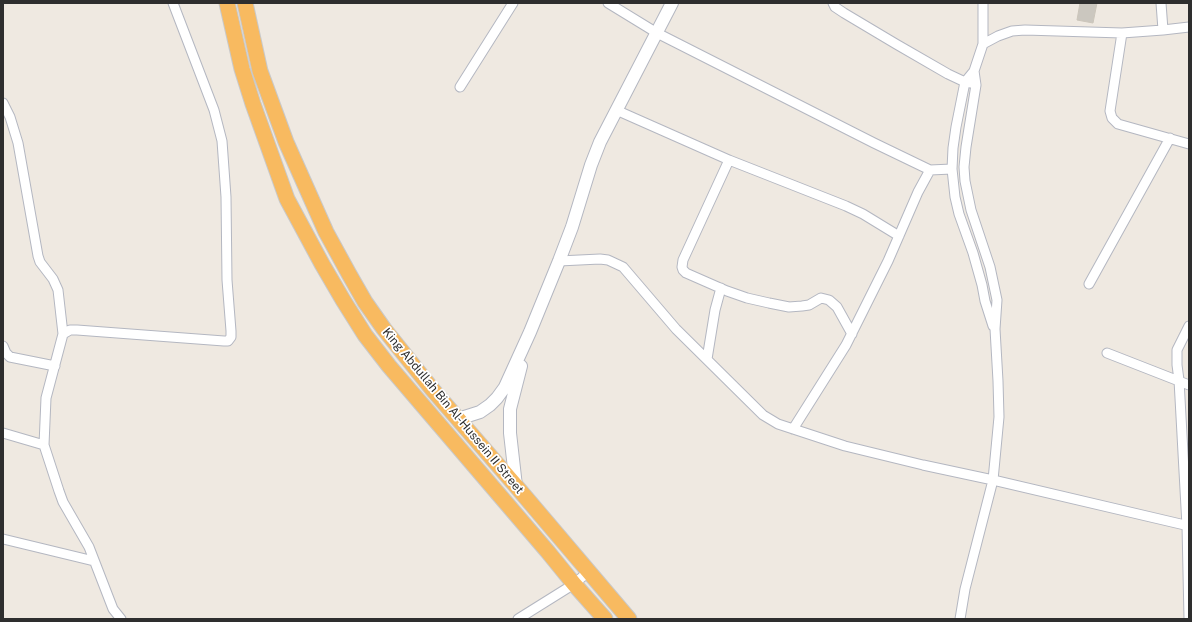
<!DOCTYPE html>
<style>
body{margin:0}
#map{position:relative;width:1192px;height:622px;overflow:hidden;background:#efe9e1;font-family:"Public Sans",sans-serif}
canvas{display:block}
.frame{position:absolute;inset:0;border:4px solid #2e2e2e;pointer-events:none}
</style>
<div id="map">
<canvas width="1192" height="622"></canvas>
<div class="frame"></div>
</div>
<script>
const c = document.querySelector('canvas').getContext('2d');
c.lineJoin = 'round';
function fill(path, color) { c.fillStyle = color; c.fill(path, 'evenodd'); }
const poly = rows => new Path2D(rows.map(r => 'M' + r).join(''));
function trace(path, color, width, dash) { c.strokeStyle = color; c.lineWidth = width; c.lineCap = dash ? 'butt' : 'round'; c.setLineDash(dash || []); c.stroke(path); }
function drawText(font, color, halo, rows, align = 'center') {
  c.font = font + ' "Public Sans",sans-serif'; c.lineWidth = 3.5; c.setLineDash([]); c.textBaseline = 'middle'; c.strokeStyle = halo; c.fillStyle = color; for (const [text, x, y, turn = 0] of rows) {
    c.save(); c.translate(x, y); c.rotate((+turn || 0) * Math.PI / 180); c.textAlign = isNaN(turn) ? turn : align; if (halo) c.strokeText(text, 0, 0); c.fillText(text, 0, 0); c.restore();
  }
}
const building = poly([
 [1080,3,1097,3,1093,23,1077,20,1080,3]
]);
fill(building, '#cbc7bf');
trace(building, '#cbc5ba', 1);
const minor = poly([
 [608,3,657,33,874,143,930,170],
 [833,3,835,7,844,13,896,44,948,74,965,82,971,83],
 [983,3,983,44,974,71,965,82,956,127,953,148,952,169,955,197,959,214,973,253,982,285,985,301,993,326],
 [1161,3,1163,30],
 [1122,33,1110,111,1112,118,1118,124,1189,144],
 [983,44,998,36,1012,31,1025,30,1122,33,1163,30,1189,27],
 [460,87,513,3],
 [3,103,10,117,18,143,38,256,40,262,53,279,58,290,63,334,46,398,44,445],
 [616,110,729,160,846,206,863,214,899,236],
 [729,160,683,260,682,267,683,270,686,273,727,291,747,298,769,303,789,307,802,306,809,305,821,298,829,300,837,307,852,334],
 [559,261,600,259,608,260,623,267,676,329,763,415,778,424,845,446,923,465,993,480,1189,526],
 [1089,284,1170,138],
 [63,334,70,330,77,330,224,341,228,341,231,337,231,331,227,280,226,197,222,141,214,110,173,3],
 [3,346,6,353,10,357,55,366],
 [1107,353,1189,385],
 [707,359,715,310,721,288],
 [793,429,846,345,888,261,918,192,930,170,952,169],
 [3,433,44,445,59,491,63,502,89,547,113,609,121,619],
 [3,539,94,561],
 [518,619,574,584,588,572],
 [960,619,965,589,993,480,999,417,998,381,995,329,997,300,990,267,971,210,965,181,964,167,966,147,976,85,974,71],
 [1189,619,1187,526,1179,380,1177,365,1177,350,1189,326]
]);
const tertiary = poly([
 [458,419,480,412,490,405,497,398,505,387,530,332,559,261,572,227,591,165,600,142,672,3],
 [516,486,510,433,510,409,521,366]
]);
const trunk = poly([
 [227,3,242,69,253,104,287,199,322,264,343,300,365,335,389,366,548,552,574,584,605,619],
 [245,3,260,71,286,142,326,232,349,274,365,302,384,329,432,389,516,486,629,619]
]);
trace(minor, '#b4b7c1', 11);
trace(tertiary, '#b4b7c1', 14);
trace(trunk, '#c9c9c9', 17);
trace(minor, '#fff', 9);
trace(tertiary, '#fff', 12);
trace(trunk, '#f8ba60', 15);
drawText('12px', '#2e2e2e', '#fff', [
 ["King Abdullah Bin Al-Hussein II Street",453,411,50]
]);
</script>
